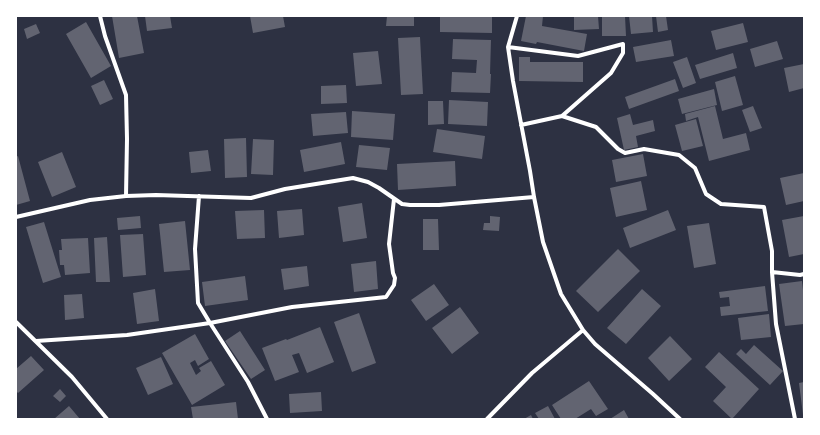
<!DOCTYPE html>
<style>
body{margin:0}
#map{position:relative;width:820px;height:435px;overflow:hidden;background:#2d3142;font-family:Ubuntu,sans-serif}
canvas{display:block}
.frame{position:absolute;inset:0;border:17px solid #fff;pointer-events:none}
</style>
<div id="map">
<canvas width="820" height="435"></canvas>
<div class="frame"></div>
</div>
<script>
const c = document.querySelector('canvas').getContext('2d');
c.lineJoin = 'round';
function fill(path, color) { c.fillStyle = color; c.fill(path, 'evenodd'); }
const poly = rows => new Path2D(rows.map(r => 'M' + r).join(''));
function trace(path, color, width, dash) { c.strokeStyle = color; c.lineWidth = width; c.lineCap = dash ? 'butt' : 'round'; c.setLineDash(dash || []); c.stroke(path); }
fill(poly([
 [112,16,137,16,144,53,119,58],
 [145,16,170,16,172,28,147,31],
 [250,16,283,16,285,27,253,33],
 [387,16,414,16,414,26,386,26],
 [440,16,492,16,492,33,440,32],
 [526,16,543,16,542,26,587,34,584,51,537,42,536,44,521,41],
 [574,16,598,16,599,29,574,30],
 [602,16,625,16,626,36,602,36],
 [629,16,652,16,653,32,631,34],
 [656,16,666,16,668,30,658,32],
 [86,22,111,66,91,78,66,34],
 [743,23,748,42,716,50,711,31],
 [36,24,40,33,27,39,24,29],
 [420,37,423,94,401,95,398,38],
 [453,39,491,40,490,74,491,74,490,93,451,92,452,72,476,73,477,60,452,59],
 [671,40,674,56,636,62,633,47],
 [777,41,783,59,755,67,750,49],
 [378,51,382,84,356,86,353,53],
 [733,53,737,68,700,79,695,65],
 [519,57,530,57,530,62,583,62,583,82,519,81],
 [687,57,696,83,683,88,673,62],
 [804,64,804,88,789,92,784,68],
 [735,76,743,105,722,111,715,82],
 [675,79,679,91,629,109,625,97],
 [104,80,113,99,100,105,91,86],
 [346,85,347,103,321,104,321,86],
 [714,89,717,105,682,114,678,99],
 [449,100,488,102,487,126,448,124],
 [428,101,443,101,444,124,428,125],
 [715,106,723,139,746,133,750,150,709,161,698,117,686,121,685,114],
 [753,106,762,128,750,132,742,110],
 [352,111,395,114,393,140,351,137],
 [346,112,348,133,313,136,311,114],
 [630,114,633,125,653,120,655,131,636,136,638,147,624,150,617,118],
 [696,119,703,146,682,151,675,125],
 [437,129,485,136,482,159,433,152],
 [246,138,247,177,225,178,224,139],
 [253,139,274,140,273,175,251,174],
 [341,142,345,164,304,172,300,150],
 [359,145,390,148,387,170,356,167],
 [208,150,211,171,191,173,189,152],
 [62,152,76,187,52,197,38,162],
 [643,154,647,176,616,182,612,160],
 [18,156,30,201,16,205,16,157],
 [455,161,456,186,398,190,397,164],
 [804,173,804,201,786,205,780,178],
 [641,181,647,210,616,217,610,188],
 [362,203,367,238,343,242,338,207],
 [302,209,304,235,279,238,277,211],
 [264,210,265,238,237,239,235,211],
 [668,210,676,230,630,248,623,228],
 [140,216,141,228,118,230,117,218],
 [490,216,500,217,499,231,483,230,484,223,490,223],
 [804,216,804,254,789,257,782,220],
 [423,219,438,219,439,250,423,250],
 [185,221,190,270,164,272,159,224],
 [44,222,61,277,43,283,26,227],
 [709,223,716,264,694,268,687,226],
 [143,234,146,275,123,277,120,235],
 [107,237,110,282,96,282,94,238],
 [88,238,90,273,65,275,64,265,60,265,59,250,62,250,61,239],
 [618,249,640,271,598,312,576,291],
 [376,261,378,289,354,292,351,264],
 [307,266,309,286,284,290,281,269],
 [245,276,248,300,205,306,202,282],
 [802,281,804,299,804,324,785,326,779,284],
 [434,284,449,305,426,321,411,300],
 [765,286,768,311,721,316,720,307,730,306,729,297,720,298,719,292],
 [155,289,159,321,137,324,133,293],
 [642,289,661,306,626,344,607,328],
 [82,294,84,318,65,320,64,295],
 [460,307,479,333,452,354,432,328],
 [359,313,376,363,352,372,334,322],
 [769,314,771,337,741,340,738,318],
 [320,327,334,362,307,373,299,353,292,355,299,372,275,381,262,348,286,339,287,340],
 [240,331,265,370,251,379,225,341],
 [195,334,209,359,198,366,195,360,190,363,196,375,201,371,199,368,211,361,225,385,192,405,162,353],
 [670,336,692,359,669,381,648,358],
 [754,345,783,371,770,385,736,354,741,349,746,354],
 [719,352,759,389,732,419,713,401,726,387,705,367],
 [31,356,44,370,18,393,16,391,16,369],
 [161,357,173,384,148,395,136,368],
 [589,381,608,409,596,416,591,409,575,419,561,419,552,405],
 [804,382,804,414,803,415,799,383],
 [60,389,66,396,60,402,53,396],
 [321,392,322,411,290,413,289,394],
 [236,402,238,419,193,419,191,407],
 [69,406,80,419,54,419],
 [548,406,555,419,539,419,535,413],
 [624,410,629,419,610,419],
 [531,415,533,419,524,419]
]), '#626471');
trace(poly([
 [100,16,105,36,126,95,127,139,126,196],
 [517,16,508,47,513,81,530,171,534,197,543,242,561,294,583,330,595,344,653,394,680,419],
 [508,47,578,56,623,44,623,53,611,73,562,116,521,125],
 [562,116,596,127,618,149,625,153,644,149,679,155,695,168,706,194,721,204,764,207,772,251,772,272,776,324,795,419],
 [199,196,195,249,198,303,210,323,248,382,267,419],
 [16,217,90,200,126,196,156,195,251,198,285,189,353,178,368,182,379,188,402,204,410,205,439,205,534,197],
 [772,272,800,275,804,274],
 [16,322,72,377,107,419],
 [36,341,127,335,210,323,292,307,386,297,394,285,395,278,393,273,389,244,394,199],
 [487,419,532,373,583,330]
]), '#fff', 4);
</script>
